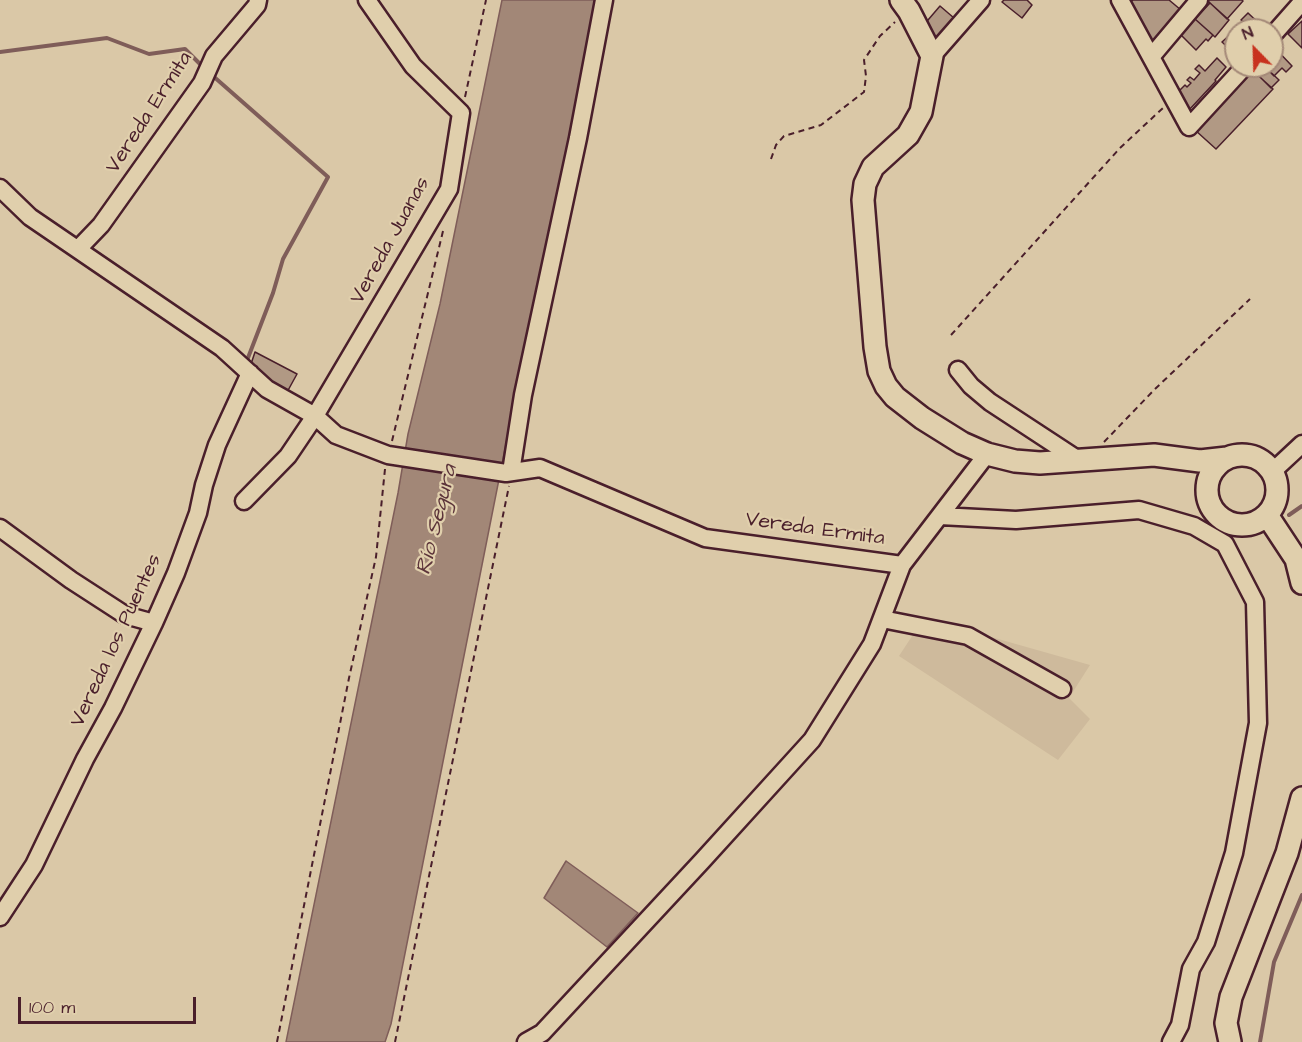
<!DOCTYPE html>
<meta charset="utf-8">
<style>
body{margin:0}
#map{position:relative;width:1302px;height:1042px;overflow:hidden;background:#dac8a7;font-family:"Architects Daughter",sans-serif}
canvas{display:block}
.north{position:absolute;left:1224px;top:18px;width:60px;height:60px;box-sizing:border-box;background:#e0cfac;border:2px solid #a48978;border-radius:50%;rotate:337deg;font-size:16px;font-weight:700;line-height:24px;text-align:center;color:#4a1f2b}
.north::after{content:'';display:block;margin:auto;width:21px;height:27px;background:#c8321e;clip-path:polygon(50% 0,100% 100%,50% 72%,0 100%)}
.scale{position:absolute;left:18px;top:997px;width:178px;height:27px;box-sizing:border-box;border:3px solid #4a1f2b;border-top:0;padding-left:8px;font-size:18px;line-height:21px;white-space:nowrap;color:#4a1f2b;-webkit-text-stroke:4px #e0cfac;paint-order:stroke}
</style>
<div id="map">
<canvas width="1302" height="1042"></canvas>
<div class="north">N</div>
<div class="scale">100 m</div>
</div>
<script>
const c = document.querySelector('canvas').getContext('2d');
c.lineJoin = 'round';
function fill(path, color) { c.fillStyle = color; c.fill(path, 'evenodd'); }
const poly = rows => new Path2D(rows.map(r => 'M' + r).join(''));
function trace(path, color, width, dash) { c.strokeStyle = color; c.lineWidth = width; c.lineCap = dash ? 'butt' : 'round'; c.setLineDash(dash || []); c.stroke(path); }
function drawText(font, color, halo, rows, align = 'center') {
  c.font = font + ' "Architects Daughter",sans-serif'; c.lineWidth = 4.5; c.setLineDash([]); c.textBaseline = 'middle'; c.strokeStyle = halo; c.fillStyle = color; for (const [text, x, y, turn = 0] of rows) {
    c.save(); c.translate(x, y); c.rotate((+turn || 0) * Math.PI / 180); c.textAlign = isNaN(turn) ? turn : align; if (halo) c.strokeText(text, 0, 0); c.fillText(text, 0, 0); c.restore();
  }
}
fill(poly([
 [924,618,1090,665,1069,698,1090,719,1058,760,899,656]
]), '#ceba9c');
const water = poly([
 [502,0,600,0,565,155,504,454,391,1024,385,1042,286,1042,398,493,408,434,440,304,502,0],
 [566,861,638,913,607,947,544,898,566,861]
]);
fill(water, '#a28777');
trace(water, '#7f5d59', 1.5);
trace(poly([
 [0,52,107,38,149,54,185,49,202,66],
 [213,76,328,177,283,259,273,293,246,363],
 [1289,515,1302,506],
 [1260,1042,1274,962,1302,895]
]), '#7f5d59', 4);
const building = poly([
 [1004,0,1027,0,1032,5,1022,18,1002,2,1004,0],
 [1133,0,1169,0,1181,10,1151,46,1128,3,1133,0],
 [1209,0,1242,0,1243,1,1227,19,1208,1,1209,0],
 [1210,3,1229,20,1215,37,1195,19,1210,3],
 [940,6,954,18,933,42,922,27,940,6],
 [1248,13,1266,30,1236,30,1236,55,1222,42,1244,22,1241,20,1248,13],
 [1195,19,1213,35,1208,41,1206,39,1196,50,1181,35,1195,19],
 [1302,21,1302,48,1288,34,1302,21],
 [1272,45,1292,66,1286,72,1282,68,1274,76,1264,66,1272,66,1272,45],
 [1217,58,1226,67,1215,80,1216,81,1189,110,1179,91,1185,85,1187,87,1191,83,1187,80,1190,77,1194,80,1200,73,1195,69,1199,65,1205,71,1217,58],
 [1261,66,1264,66,1279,80,1271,88,1255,72,1261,66],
 [1251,69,1273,89,1216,149,1195,130,1251,69],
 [255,352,297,374,286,394,250,367,255,352]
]);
fill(building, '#b19984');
trace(building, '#4a1f2b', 1.5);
const minor = poly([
 [1120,0,1189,127,1245,66],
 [1272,36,1302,2],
 [932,56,981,0],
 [1151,57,1199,0],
 [0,188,30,217,222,348,267,389,315,416,336,435,388,455,506,473,540,468,705,538,902,565],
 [78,249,101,225,202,83,214,56,257,5,258,0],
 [958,370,971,386,990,402,1080,461],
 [1273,471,1302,444],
 [511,472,523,395,578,138,604,0],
 [244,501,288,456,315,416,449,189,461,113,413,66,367,0],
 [940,516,1016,520,1139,510,1194,526,1225,544,1255,602,1258,723,1234,853,1206,942,1191,969,1180,1025,1171,1042],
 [0,528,71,580,125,615,154,623],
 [882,619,968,636,1062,689],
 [0,917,34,865,85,759,113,708,154,623,176,573,198,513,204,485,217,445,250,373],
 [526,1042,542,1033,702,861,812,740,872,644,902,565,987,454]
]);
const major = poly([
 [901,0,909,11,932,56,921,112,908,135,873,167,865,184,863,200,875,347,879,371,886,386,895,397,922,418,962,443,987,454,1015,461,1040,463,1154,455,1200,461,1227,458],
 '1207 490a35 35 0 1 1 70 0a35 35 0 1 1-70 0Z',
 [1267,515,1296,559,1302,583],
 [1230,1042,1226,1023,1231,997,1287,853,1302,798]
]);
trace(minor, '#4a1f2b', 21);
trace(major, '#4a1f2b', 26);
trace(poly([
 [465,97,486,0],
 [771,159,776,145,784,136,821,125,864,92,866,76,864,60,880,36,895,22],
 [951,335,1120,148,1164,107],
 [392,441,444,227],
 [1104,442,1155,389,1250,299],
 [277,1042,349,678,376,557,385,469],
 [395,1042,509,486]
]), '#4a1f2b', 2, [6, 4.5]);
trace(minor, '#e0cfac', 16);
trace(major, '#e0cfac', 21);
drawText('21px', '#4a1f2b', '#e0cfac', [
 ["Vereda Ermita",150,113,-57],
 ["Vereda Juanas",391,241,-61],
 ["Vereda Ermita",815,530,8],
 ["Vereda los Puentes",117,641,-65]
]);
drawText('italic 22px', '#5c343a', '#e0cfac', [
 ["Río Segura",438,520,-76]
]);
</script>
